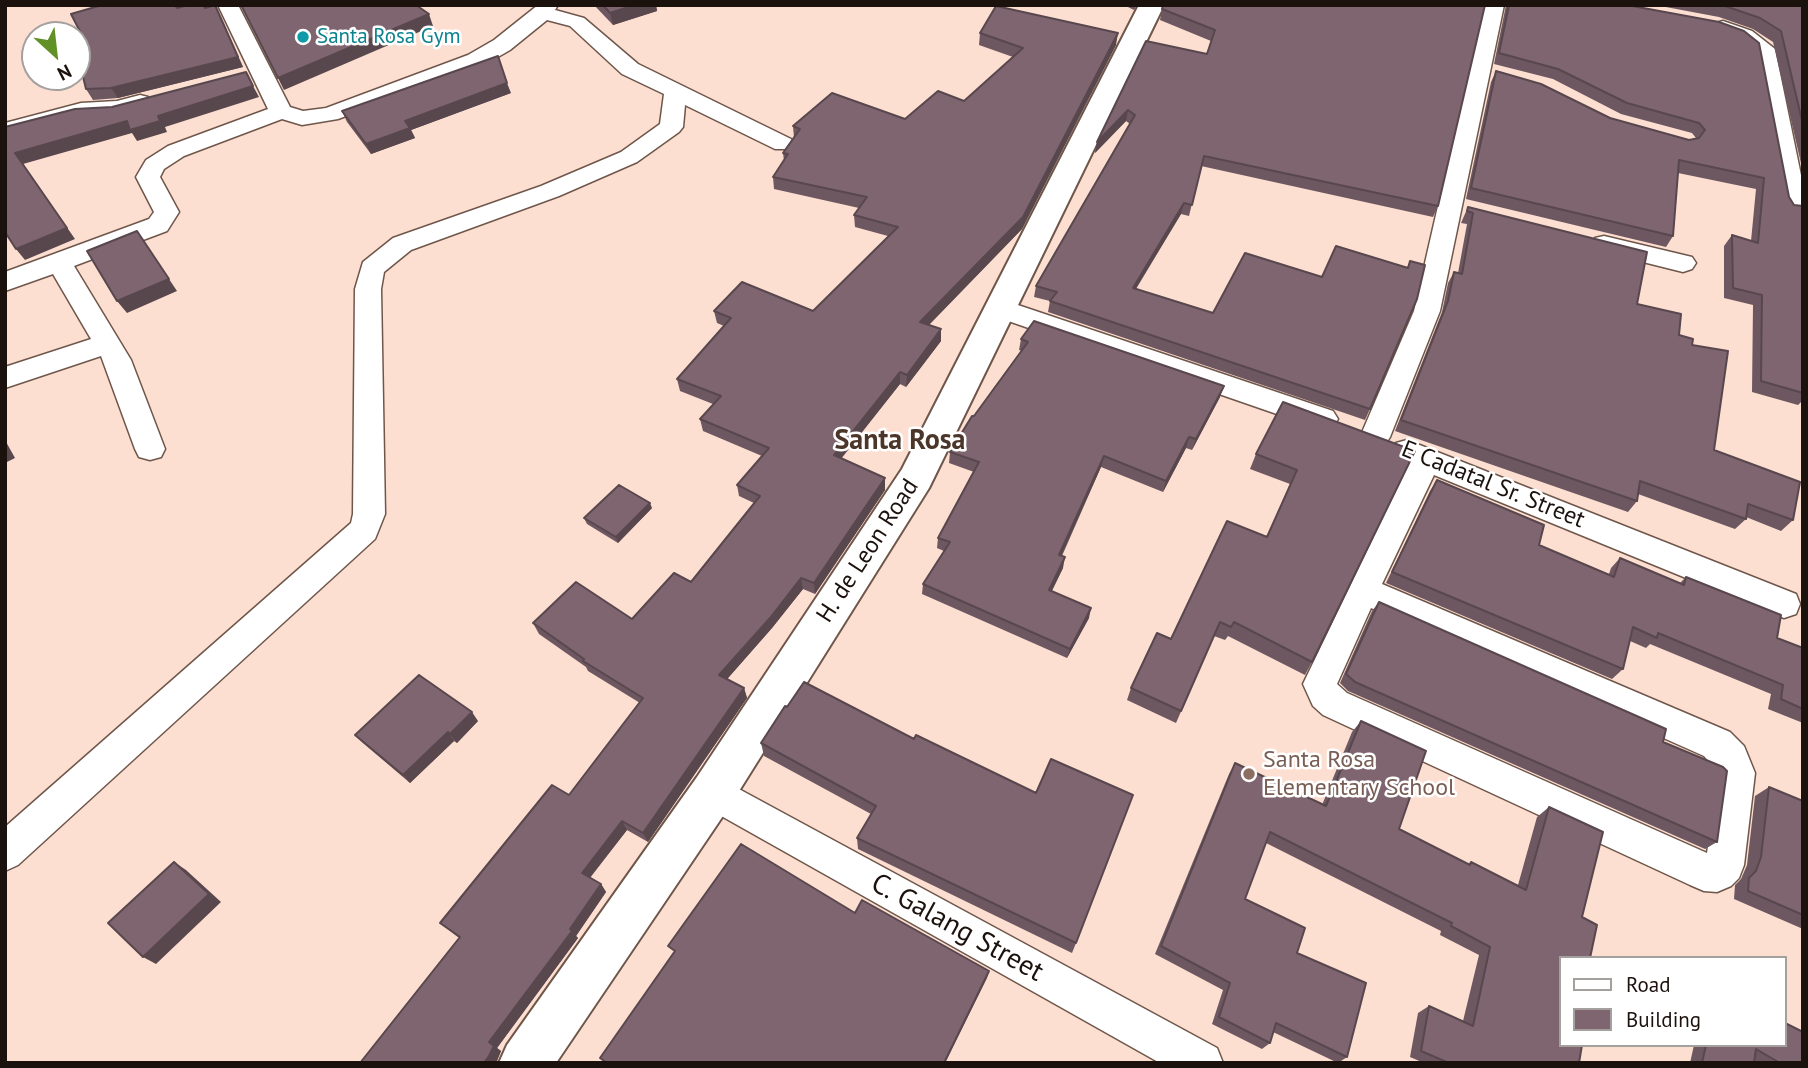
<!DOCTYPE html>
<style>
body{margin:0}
#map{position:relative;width:1808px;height:1068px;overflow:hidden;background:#fcdfd1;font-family:"PT Sans",sans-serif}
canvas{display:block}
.frame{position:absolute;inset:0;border:7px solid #1c120d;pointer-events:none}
.legend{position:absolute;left:1559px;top:956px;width:228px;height:91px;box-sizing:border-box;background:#fff;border:2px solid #a4a09e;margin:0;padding:9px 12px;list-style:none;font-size:21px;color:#1c120d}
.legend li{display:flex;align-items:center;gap:14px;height:35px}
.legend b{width:35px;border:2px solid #a4a09e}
.north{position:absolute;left:21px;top:21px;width:70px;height:70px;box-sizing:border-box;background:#fff;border:2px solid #a4a09e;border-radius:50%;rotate:153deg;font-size:19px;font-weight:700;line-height:28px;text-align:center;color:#1c120d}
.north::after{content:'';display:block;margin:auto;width:24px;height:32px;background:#619026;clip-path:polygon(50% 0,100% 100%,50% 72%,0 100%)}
</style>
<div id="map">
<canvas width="1808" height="1068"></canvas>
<div class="frame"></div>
<ul class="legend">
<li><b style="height:9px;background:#fff"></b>Road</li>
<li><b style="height:19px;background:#7f6570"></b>Building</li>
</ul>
<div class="north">N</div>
</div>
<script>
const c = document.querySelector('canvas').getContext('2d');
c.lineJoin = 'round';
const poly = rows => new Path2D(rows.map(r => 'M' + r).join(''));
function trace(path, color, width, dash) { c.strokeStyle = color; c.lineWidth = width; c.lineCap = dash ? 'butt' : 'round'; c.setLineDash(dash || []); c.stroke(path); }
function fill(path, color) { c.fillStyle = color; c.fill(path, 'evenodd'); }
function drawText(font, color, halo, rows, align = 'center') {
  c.font = font + ' "PT Sans",sans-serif'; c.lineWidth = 5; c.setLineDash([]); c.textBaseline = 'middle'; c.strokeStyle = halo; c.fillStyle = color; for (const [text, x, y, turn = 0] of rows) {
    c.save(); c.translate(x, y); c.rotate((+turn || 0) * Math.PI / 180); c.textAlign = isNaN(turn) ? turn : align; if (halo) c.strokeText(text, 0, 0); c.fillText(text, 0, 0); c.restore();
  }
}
const street = poly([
 [218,5,238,5,290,107,303,111,326,108,468,55,494,40,538,5,558,5,555,10,584,18,638,64,791,139,795,144,791,149,775,149,685,105,683,127,679,132,637,162,559,196,411,250,384,272,381,289,385,514,375,539,18,865,5,871,5,827,351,523,353,514,355,289,363,262,393,238,541,186,621,152,660,124,664,94,622,74,570,26,547,20,510,50,484,65,338,119,302,125,282,119,184,156,164,169,160,177,179,212,167,231,74,266,131,360,165,449,161,457,150,460,139,457,135,449,101,356,5,388,5,367,91,339,53,274,5,291,5,272,149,219,154,212,136,177,146,160,168,146,268,109,218,5],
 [1484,5,1504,5,1440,311,1390,437,1385,445,1375,448,1365,445,1360,437,1414,311,1484,5],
 [1723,21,1752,31,1775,49,1803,185,1803,213,1795,215,1786,213,1783,207,1754,52,1738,39,1716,31,1713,27,1716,23,1723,21],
 [140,95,148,97,151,102,148,107,118,115,82,117,5,137,5,123,81,103,117,101,140,95],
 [1604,236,1692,257,1696,263,1692,269,1683,272,1595,250,1591,244,1595,238,1604,236],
 [1000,299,1333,411,1338,419,1333,427,1323,430,991,315,987,308,991,301,1000,299],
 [1407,440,1796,594,1800,604,1796,614,1784,618,1434,475,1382,584,1730,732,1744,746,1755,773,1744,865,1739,878,1731,886,1717,892,1704,891,1690,885,1323,715,1313,706,1303,684,1409,464,1396,459,1392,451,1396,443,1407,440],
 [1371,608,1704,756,1719,773,1707,853,1347,693,1337,684,1371,608],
 [713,775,1217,1048,1223,1063,1160,1063,700,804,695,792,700,780,713,775]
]);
const secondary = poly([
 [1139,5,1164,5,929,488,729,807,556,1063,499,1063,507,1045,697,777,902,469,1139,5]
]);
trace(street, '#6f564a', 3);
trace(secondary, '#6f564a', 4);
fill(street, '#fff');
fill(secondary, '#fff');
fill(poly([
 [215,5,243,67,118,98,93,100,86,89,89,49,177,8,205,8],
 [594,5,656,5,657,11,613,25],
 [1124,5,1137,5,1134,10],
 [1485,5,1438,206,1433,217,1201,166,1189,216,1181,214,1136,289,1213,313,1322,277,1407,268,1410,261,1370,409,1365,420,1048,312,1050,301,1034,297,1036,286,1130,124,1126,121,1095,153,1097,142,1146,41,1207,54,1211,41,1160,20,1162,9],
 [1506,5,1627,5,1789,197,1794,205,1803,206,1803,400,1798,405,1752,392,1753,305,1724,298,1724,246,1732,235,1751,241,1756,189,1678,173,1673,236,1666,247,1466,199,1491,82,1496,71,1610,118,1689,140,1696,138,1692,133,1621,114,1553,79,1494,64],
 [1655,5,1803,5,1803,172,1773,42,1753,29,1719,17],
 [980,33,1116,45,1022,229,929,325,941,341,906,387,900,384,841,459,885,478,885,490,815,594,803,589,772,628,727,679,744,688,747,698,648,842,627,830,590,878,601,884,606,892,576,936,578,938,497,1048,501,1051,496,1063,360,1063,459,938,440,923,569,795,640,703,588,671,586,667,539,634,533,623,632,619,691,582,754,503,739,496,737,485,762,456,703,431,700,419,713,404,680,391,677,379,724,326,717,323,714,311,813,311,888,236,855,227,854,215,859,208,774,189,773,177,784,161,783,153,794,138,793,126,905,119,964,101,1013,57,979,45],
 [511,93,411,130,415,138,371,154,347,122,342,111],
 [1468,207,1637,304,1692,345,1714,450,1793,520,1781,531,1746,517,1746,519,1735,529,1638,494,1637,501,1628,512,1395,431,1442,312,1448,283,1454,272,1458,273,1467,224,1461,223],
 [1021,339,1220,397,1192,450,1186,448,1163,492,1101,467,1062,556,1063,568,1052,591,1089,618,1067,658,922,594,923,584,944,551,937,548,938,538,974,472,949,463,950,452,1022,351,1019,350],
 [1415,451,1312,662,1305,675,1228,636,1225,640,1214,636,1176,723,1127,700,1131,688,1171,639,1267,537,1290,484,1250,469,1256,454],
 [1437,480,1539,545,1609,574,1611,568,1620,558,1680,583,1686,577,1777,638,1803,648,1803,723,1768,709,1771,694,1650,644,1646,648,1630,641,1623,669,1612,679,1386,583,1430,491],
 [652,508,618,543,587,524,584,518],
 [1379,602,1663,742,1717,842,1705,849,1348,691,1340,683,1372,611],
 [785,706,1076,943,1072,953,858,849,857,838,871,814,764,756,761,743],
 [478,721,457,743,454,741,410,783,363,743,355,735],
 [1361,721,1399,829,1468,864,1471,862,1518,885,1537,817,1549,807,1561,958,1579,1063,1424,1063,1410,1057,1418,1013,1429,1006,1463,1021,1479,955,1440,935,1441,931,1266,843,1245,899,1297,953,1347,1057,1338,1063,1273,1032,1270,1043,1262,1049,1212,1024,1223,990,1155,954,1229,774,1235,763,1322,805,1352,732],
 [1769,787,1803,801,1803,929,1734,899,1735,885,1741,879,1747,865,1755,796],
 [1694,1045,1785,1045,1803,1063,1758,1063,1754,1061,1754,1063,1690,1063]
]), '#6d5760');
fill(poly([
 [215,5,243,67,118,98,111,88],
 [635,5,656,5,657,11,613,25,610,13],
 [429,14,433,26,284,90,278,78],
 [1118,33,1116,45,1022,229,920,334,920,322],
 [507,83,511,93,411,130,415,138,371,154,366,144,405,121],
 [253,86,259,97,165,127,167,132,137,141,132,133,23,164,75,239,25,260,16,249,15,153,127,121,158,116],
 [1128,110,1126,121,1095,153,1097,142],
 [1184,203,1181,214,1130,298,1133,288],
 [137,231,177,291,127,313,117,301],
 [941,329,941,341,906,387,907,375],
 [900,372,900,384,834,467,834,455],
 [1224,386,1220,397,1192,450,1196,439],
 [1189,437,1186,448,1163,492,1166,481],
 [5,440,15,458,5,463],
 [1104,456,1101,467,1057,565,1059,555],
 [885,478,885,490,815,594,814,583],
 [650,503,652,508,618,543,616,537],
 [1065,557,1063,568,1047,600,1049,590],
 [801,578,803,589,772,628,722,685,719,675],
 [1091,608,1089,618,1067,658,1070,649],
 [744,688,747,698,648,842,643,833],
 [472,712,478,721,457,743,450,734],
 [448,732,454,741,410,783,403,775],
 [622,821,627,830,587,881,582,873],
 [174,862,186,870,221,902,156,964,143,957],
 [601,884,606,892,576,936,578,938,497,1048,501,1051,497,1061,496,1063,484,1063,489,1042],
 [989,971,987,978,945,1063,944,1063]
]), '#59474e');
const building = poly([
 [102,5,175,5,177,8,188,5,203,5,205,8,215,5,238,57,111,88,86,89,77,52,89,49,71,14,102,5],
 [241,5,416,5,429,14,278,78,241,5],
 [603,5,635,5,610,13,603,5],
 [1163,5,1485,5,1438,206,1204,156,1192,205,1184,203,1133,288,1213,313,1245,253,1322,277,1336,246,1408,268,1410,261,1425,265,1417,299,1370,409,1050,301,1057,292,1036,286,1135,115,1128,110,1097,142,1146,41,1207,54,1215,30,1162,9,1163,5],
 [1509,5,1627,5,1719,22,1744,31,1759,43,1789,197,1794,205,1803,206,1803,393,1761,381,1762,295,1733,288,1732,235,1758,243,1764,178,1679,160,1673,236,1471,188,1496,71,1541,84,1610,118,1689,140,1699,138,1705,130,1699,123,1627,103,1558,69,1499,53,1509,5],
 [1722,5,1803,5,1803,125,1781,31,1760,18,1722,5],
 [996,6,1118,33,1023,217,920,322,941,329,907,375,900,372,834,455,885,478,814,583,801,578,770,618,719,675,744,688,643,833,622,821,582,873,601,884,570,929,572,931,489,1042,494,1046,489,1056,484,1063,360,1063,460,937,440,923,552,785,569,795,643,698,583,661,584,659,533,623,576,582,632,619,674,573,691,582,760,496,737,485,769,448,700,419,721,396,677,379,731,318,714,311,742,282,813,311,898,227,854,215,867,197,773,177,788,154,783,153,800,129,793,126,832,93,905,119,938,91,964,101,1023,48,980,33,996,6],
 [498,56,507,83,405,121,410,128,366,144,342,111,498,56],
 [246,72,253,86,158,116,160,121,130,130,127,121,15,153,67,228,16,249,5,232,5,127,75,109,112,107,246,72],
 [1468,207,1647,252,1637,304,1681,314,1679,335,1693,339,1692,345,1728,351,1714,450,1800,482,1793,520,1748,504,1746,519,1640,481,1637,501,1401,420,1448,301,1454,272,1462,274,1473,213,1467,211,1468,207],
 [137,231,169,279,117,301,87,251,137,231],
 [1034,321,1224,386,1196,439,1189,437,1166,481,1104,456,1059,555,1065,557,1049,590,1091,608,1070,649,923,584,950,542,938,538,979,462,950,452,972,416,974,416,1028,342,1021,339,1034,321],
 [1283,402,1415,451,1312,662,1234,622,1231,627,1220,622,1181,711,1131,688,1157,633,1171,639,1227,521,1267,537,1297,470,1256,454,1283,402],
 [1437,480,1544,525,1539,545,1614,577,1620,558,1684,585,1686,577,1781,615,1777,638,1803,648,1803,709,1781,699,1783,685,1658,633,1657,638,1633,627,1623,669,1392,572,1437,480],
 [619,485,650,503,616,537,584,518,619,485],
 [1379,602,1666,729,1663,742,1723,767,1727,771,1717,842,1355,682,1346,674,1379,602],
 [419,675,472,712,450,734,448,732,403,775,355,735,419,675],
 [804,682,914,739,916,735,1036,793,1051,759,1133,795,1076,943,857,838,876,806,761,743,785,706,787,707,804,682],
 [1361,721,1426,751,1399,829,1470,865,1471,862,1526,890,1549,807,1603,832,1582,917,1597,925,1590,958,1561,958,1561,1045,1582,1045,1579,1063,1449,1063,1421,1051,1429,1006,1473,1026,1490,947,1451,926,1452,923,1270,832,1245,899,1305,928,1297,953,1366,983,1347,1057,1276,1023,1270,1043,1219,1017,1230,983,1161,946,1235,763,1326,806,1361,721],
 [1769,787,1803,801,1803,915,1748,891,1749,878,1756,871,1761,857,1769,787],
 [741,844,855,913,862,900,989,971,944,1063,607,1063,600,1058,675,951,668,946,741,844],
 [174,862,209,894,143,957,108,923,174,862],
 [1785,1023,1803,1032,1803,1063,1780,1063,1756,1049,1754,1063,1702,1063,1706,1045,1785,1045,1785,1023]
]);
fill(building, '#7f6570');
trace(building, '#59474e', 2);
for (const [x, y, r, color] of [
 [303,37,7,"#0f9aa8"],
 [1249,774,7,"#8d6e63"]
]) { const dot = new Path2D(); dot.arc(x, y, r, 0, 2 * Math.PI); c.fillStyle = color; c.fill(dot); trace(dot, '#fff', 2.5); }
drawText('21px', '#0d838f', '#fff', [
 ["Santa Rosa Gym",317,37]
], 'left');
drawText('24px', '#1c120d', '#fff', [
 ["E Cadatal Sr. Street",1493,485,22],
 ["H. de Leon Road",868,551,-57]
]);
drawText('24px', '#785e54', '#fff', [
 ["Santa Rosa",1263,760],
 ["Elementary School",1263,788]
], 'left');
drawText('bold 28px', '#4c362a', '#fff', [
 ["Santa Rosa",900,441]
]);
drawText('28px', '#1c120d', '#fff', [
 ["C. Galang Street",957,928,29]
]);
</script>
